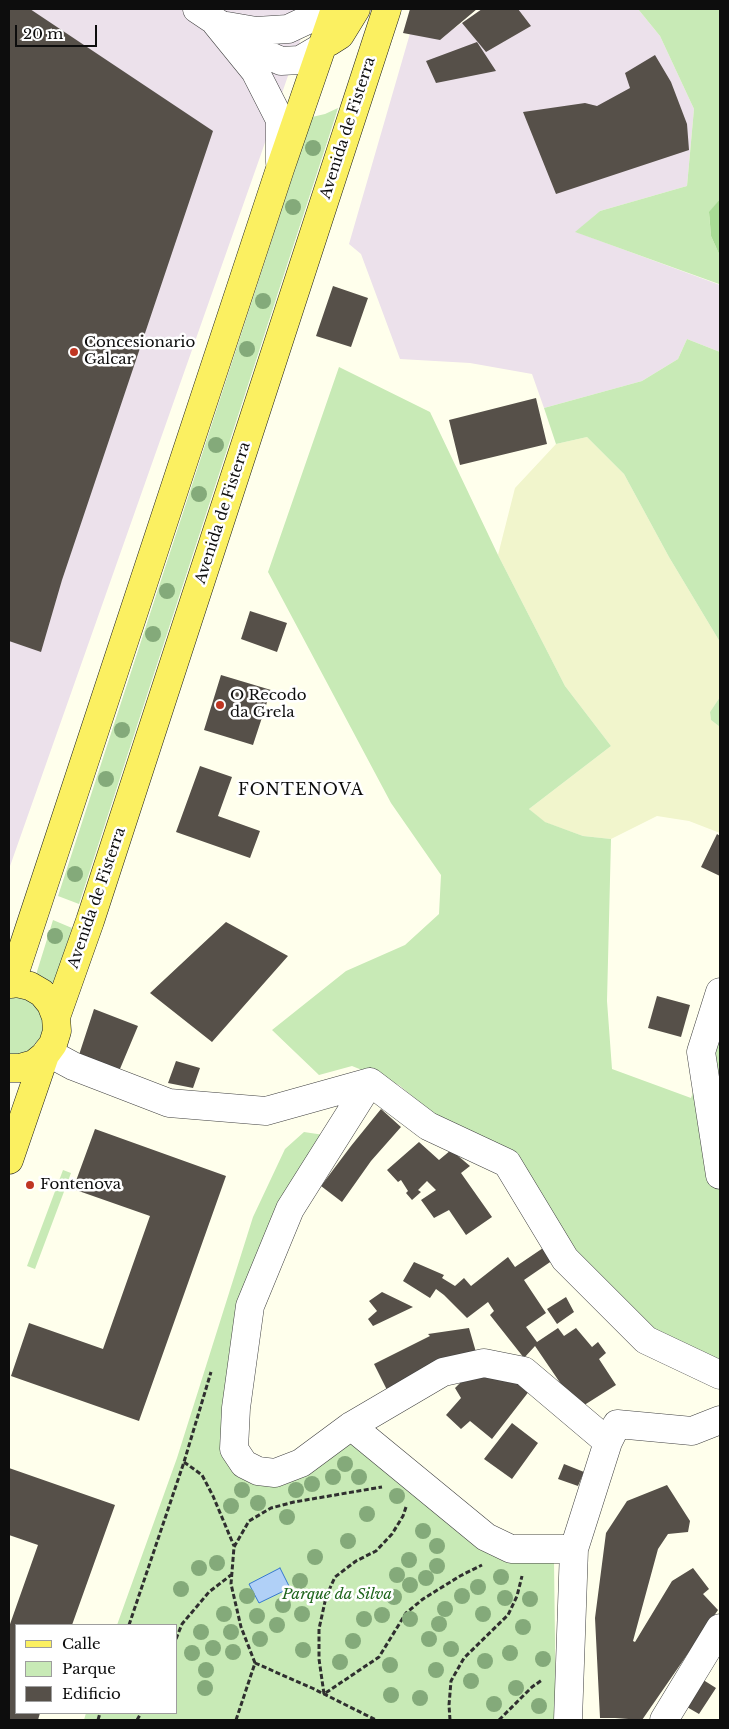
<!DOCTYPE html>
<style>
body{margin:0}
#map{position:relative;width:729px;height:1729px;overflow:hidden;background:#ffffec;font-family:"Libre Baskerville",serif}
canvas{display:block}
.frame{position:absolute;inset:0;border:10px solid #0d0d0d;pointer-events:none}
.legend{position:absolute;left:15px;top:1624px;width:162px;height:90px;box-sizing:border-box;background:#fff;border:1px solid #9e9e9e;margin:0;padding:6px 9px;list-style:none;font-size:15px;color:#0d0d0d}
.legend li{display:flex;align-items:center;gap:10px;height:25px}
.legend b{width:25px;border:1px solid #9e9e9e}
.scale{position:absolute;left:15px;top:25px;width:82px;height:22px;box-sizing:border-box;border:2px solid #0d0d0d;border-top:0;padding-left:6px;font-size:15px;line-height:18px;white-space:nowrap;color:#0d0d0d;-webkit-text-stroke:4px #fff;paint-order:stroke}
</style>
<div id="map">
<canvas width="729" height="1729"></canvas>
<div class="frame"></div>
<ul class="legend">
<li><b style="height:6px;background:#fbf061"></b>Calle</li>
<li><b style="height:14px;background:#c8eab6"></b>Parque</li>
<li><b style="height:14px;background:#565049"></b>Edificio</li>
</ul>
<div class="scale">20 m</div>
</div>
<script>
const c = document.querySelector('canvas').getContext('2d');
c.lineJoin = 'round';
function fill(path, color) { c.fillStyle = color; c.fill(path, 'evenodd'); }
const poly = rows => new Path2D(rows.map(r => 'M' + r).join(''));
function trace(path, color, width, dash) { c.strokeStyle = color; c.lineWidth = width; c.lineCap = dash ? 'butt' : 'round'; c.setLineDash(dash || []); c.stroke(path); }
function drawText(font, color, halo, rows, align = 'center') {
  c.font = font + ' "Libre Baskerville",serif'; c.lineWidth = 5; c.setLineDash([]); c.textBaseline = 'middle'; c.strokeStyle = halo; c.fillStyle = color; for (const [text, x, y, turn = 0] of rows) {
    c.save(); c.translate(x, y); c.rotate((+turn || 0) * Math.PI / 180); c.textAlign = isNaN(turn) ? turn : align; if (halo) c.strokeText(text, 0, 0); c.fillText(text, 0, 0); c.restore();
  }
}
fill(poly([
 [9,9,311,9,260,157,9,869],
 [482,9,638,9,660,36,694,109,687,186,600,211,576,232,720,285,720,352,687,339,678,359,642,381,544,408,532,374,470,363,400,359,361,254,349,244,411,30,443,36]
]), '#ece1eb');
fill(poly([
 [587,437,624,474,669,557,720,642,720,697,710,712,711,720,720,727,720,833,689,821,657,816,611,839,583,836,544,822,529,809,611,746,565,686,498,555,515,488,556,444]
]), '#f1f5cc');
fill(poly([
 [638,9,720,9,720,199,709,213,711,236,720,256,720,282,719,284,575,232,600,211,687,186,694,109,660,36],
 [338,108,333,124,79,904,58,896,312,117,325,114],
 [687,339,720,352,720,642,669,557,624,474,587,437,556,444,544,408,642,381,678,359],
 [339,367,430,412,498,555,565,686,611,746,529,809,545,822,583,836,611,839,607,1001,612,1069,691,1098,720,1013,720,1369,634,1318,576,1253,520,1165,441,1120,399,1085,352,1066,319,1075,272,1030,346,971,405,945,439,914,441,875,391,803,268,572],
 [720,697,720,727,711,720,710,712],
 [53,920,72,928,54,983,35,978],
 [12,995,31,1000,43,1015,43,1035,31,1051,22,1055,9,1055,9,996],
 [304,1132,324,1135,251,1282,240,1471,344,1443,362,1447,403,1483,554,1561,556,1720,84,1720,86,1713,176,1713,176,1625,117,1625,177,1458,253,1217,285,1149],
 [63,1170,71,1173,35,1269,27,1266]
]), '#c8eab6');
fill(poly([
 [720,199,720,256,711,236,709,212]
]), '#a8db95');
const water = poly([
 [280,1568,290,1588,259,1603,249,1584,280,1568]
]);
fill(water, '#b0d0f7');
trace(water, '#3678cf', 1);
fill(poly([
 [9,9,30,9,213,131,62,580,41,652,9,641],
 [410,9,477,9,440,40,403,33],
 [482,9,518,9,531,26,486,52,462,23],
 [477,42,496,71,436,83,426,61],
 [655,55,671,82,687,124,689,150,556,194,523,112,585,103,597,106,630,88,625,73],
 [333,286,368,298,351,347,316,336],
 [536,398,547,444,460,465,449,420],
 [250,611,287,623,277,652,241,639],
 [221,675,271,690,253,745,204,730],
 [200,766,232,777,218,816,260,831,250,858,176,832],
 [717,834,720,836,720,876,701,867],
 [226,922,288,956,212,1042,150,993],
 [657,996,690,1005,681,1037,648,1028],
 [94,1009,138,1026,117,1076,77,1061],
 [176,1061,200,1068,193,1088,168,1083],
 [381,1109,401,1127,371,1161,342,1202,321,1186,351,1146],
 [95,1129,226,1176,139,1421,11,1376,29,1323,103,1349,150,1216,73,1189],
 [419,1142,439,1160,451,1150,470,1166,461,1173,492,1217,466,1235,449,1210,434,1218,421,1200,436,1190,427,1181,418,1190,421,1192,412,1200,406,1193,408,1191,401,1180,398,1182,387,1170],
 [546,1246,556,1258,524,1280,546,1313,526,1327,537,1342,558,1328,564,1336,576,1328,592,1347,598,1342,606,1353,599,1359,616,1385,578,1409,535,1346,524,1358,490,1315,494,1311,488,1302,467,1318,444,1295,436,1289,430,1298,403,1281,414,1262,444,1275,442,1278,455,1286,464,1278,471,1286,508,1257,515,1267],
 [382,1292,413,1307,373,1326,368,1319,377,1311,369,1301],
 [566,1297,574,1312,557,1324,547,1309],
 [469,1328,478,1359,388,1392,374,1364,430,1336,428,1334],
 [484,1370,511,1376,530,1390,492,1439,470,1421,461,1429,446,1415,461,1398,455,1388,468,1375],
 [512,1423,538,1443,512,1479,484,1459],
 [564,1464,584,1472,578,1486,558,1479],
 [9,1468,115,1505,72,1625,16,1625,16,1713,40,1713,38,1720,9,1720,9,1627,38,1545,9,1535],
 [667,1485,690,1521,688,1532,668,1534,658,1549,633,1641,635,1642,672,1581,693,1568,709,1589,703,1594,718,1610,642,1720,615,1718,600,1718,595,1618,606,1533,627,1501],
 [697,1676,716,1688,699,1714,680,1703]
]), '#565049');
const minor = poly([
 [197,9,261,52,281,61,300,60,322,47],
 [216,23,255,71,280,120,280,162],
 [227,26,256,31,288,29,318,15,323,9],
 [720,992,701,1052,720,1175],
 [47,1052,73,1066,169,1103,266,1111,370,1082,428,1126,507,1163,565,1259,646,1340,720,1375],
 [370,1082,290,1209,250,1306,236,1408,234,1449,244,1464,258,1471,275,1473,301,1463,351,1426,443,1372,484,1363,524,1371,608,1442,574,1549,568,1720],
 [351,1426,486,1537,511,1549,574,1549],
 [608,1442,617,1424,692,1431,720,1420],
 [664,1720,720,1628]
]);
const major = poly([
 [329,42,340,35,356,9],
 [9,984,17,983,30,986,42,993,51,1004,56,1017,57,1031,53,1044,45,1055,9,1160],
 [11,984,280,169,335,9],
 [56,1017,90,921,387,9],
 [9,1068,20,1068,34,1064,45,1055]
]);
trace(minor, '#404040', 29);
trace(major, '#1e1e1e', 29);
trace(poly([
 [184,1462,202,1475,213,1496,234,1546],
 [406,1507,403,1516,392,1534,376,1551,356,1561,335,1577,326,1597,319,1629,319,1659,324,1694,379,1657,406,1613,423,1599,460,1576,482,1565],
 [129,1625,184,1462,211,1372],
 [176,1639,182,1624,209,1592,231,1575],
 [255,1663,241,1627,231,1584,234,1547,249,1521,271,1508,294,1502,382,1487],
 [98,1720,100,1713],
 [137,1720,141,1713],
 [236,1720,255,1663,312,1688,376,1720],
 [450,1720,449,1705,451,1681,464,1658,508,1615,517,1596,522,1576],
 [499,1720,532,1687,542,1680]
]), '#2f2f2f', 3, [5, 2.5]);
trace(minor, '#fff', 28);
trace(major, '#fbf061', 28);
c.fillStyle = '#84aa7a';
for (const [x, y] of [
 [313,148],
 [293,207],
 [263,301],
 [247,349],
 [216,445],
 [199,494],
 [167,591],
 [153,634],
 [122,730],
 [106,779],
 [75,874],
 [55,936],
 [345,1464],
 [333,1477],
 [359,1477],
 [312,1484],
 [242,1490],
 [296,1490],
 [397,1496],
 [258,1503],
 [231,1506],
 [367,1514],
 [287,1517],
 [423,1531],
 [348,1541],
 [437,1546],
 [315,1557],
 [409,1560],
 [217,1563],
 [437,1566],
 [199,1568],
 [397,1575],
 [501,1577],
 [426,1578],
 [300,1581],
 [410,1585],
 [478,1587],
 [181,1589],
 [247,1596],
 [462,1596],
 [394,1597],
 [505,1598],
 [530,1599],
 [283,1605],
 [445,1609],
 [224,1614],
 [302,1614],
 [483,1614],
 [382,1615],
 [257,1616],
 [364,1619],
 [410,1619],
 [439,1624],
 [277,1625],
 [523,1627],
 [201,1632],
 [231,1632],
 [260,1639],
 [429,1639],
 [353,1641],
 [213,1648],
 [451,1649],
 [303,1650],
 [233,1652],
 [192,1653],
 [510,1653],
 [543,1659],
 [485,1661],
 [340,1662],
 [390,1665],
 [206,1670],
 [436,1670],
 [471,1681],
 [205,1688],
 [516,1688],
 [391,1695],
 [420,1698],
 [494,1704],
 [539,1706]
]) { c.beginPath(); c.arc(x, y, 8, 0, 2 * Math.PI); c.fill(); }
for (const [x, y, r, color] of [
 [74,352,5,"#bf3622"],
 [220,705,5,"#bf3622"],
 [30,1185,5,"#bf3622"]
]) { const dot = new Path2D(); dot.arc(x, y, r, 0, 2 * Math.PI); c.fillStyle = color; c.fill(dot); trace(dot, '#fff', 2); }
drawText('15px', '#0d0d0d', '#fff', [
 ["Avenida de Fisterra",348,128,-72],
 ["Avenida de Fisterra",223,513,-72],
 ["Avenida de Fisterra",97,898,-71]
]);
drawText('15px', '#0d0d0d', '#fff', [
 ["Concesionario",84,343],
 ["Galcar",84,360],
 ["O Recodo",230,696],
 ["da Grela",230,713],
 ["Fontenova",40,1185]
], 'left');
drawText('italic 15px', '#1f651c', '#fff', [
 ["Parque da Silva",337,1595]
]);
c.letterSpacing = '1px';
drawText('16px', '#0d0d0d', '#fff', [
 ["FONTENOVA",301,790]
]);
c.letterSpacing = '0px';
</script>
